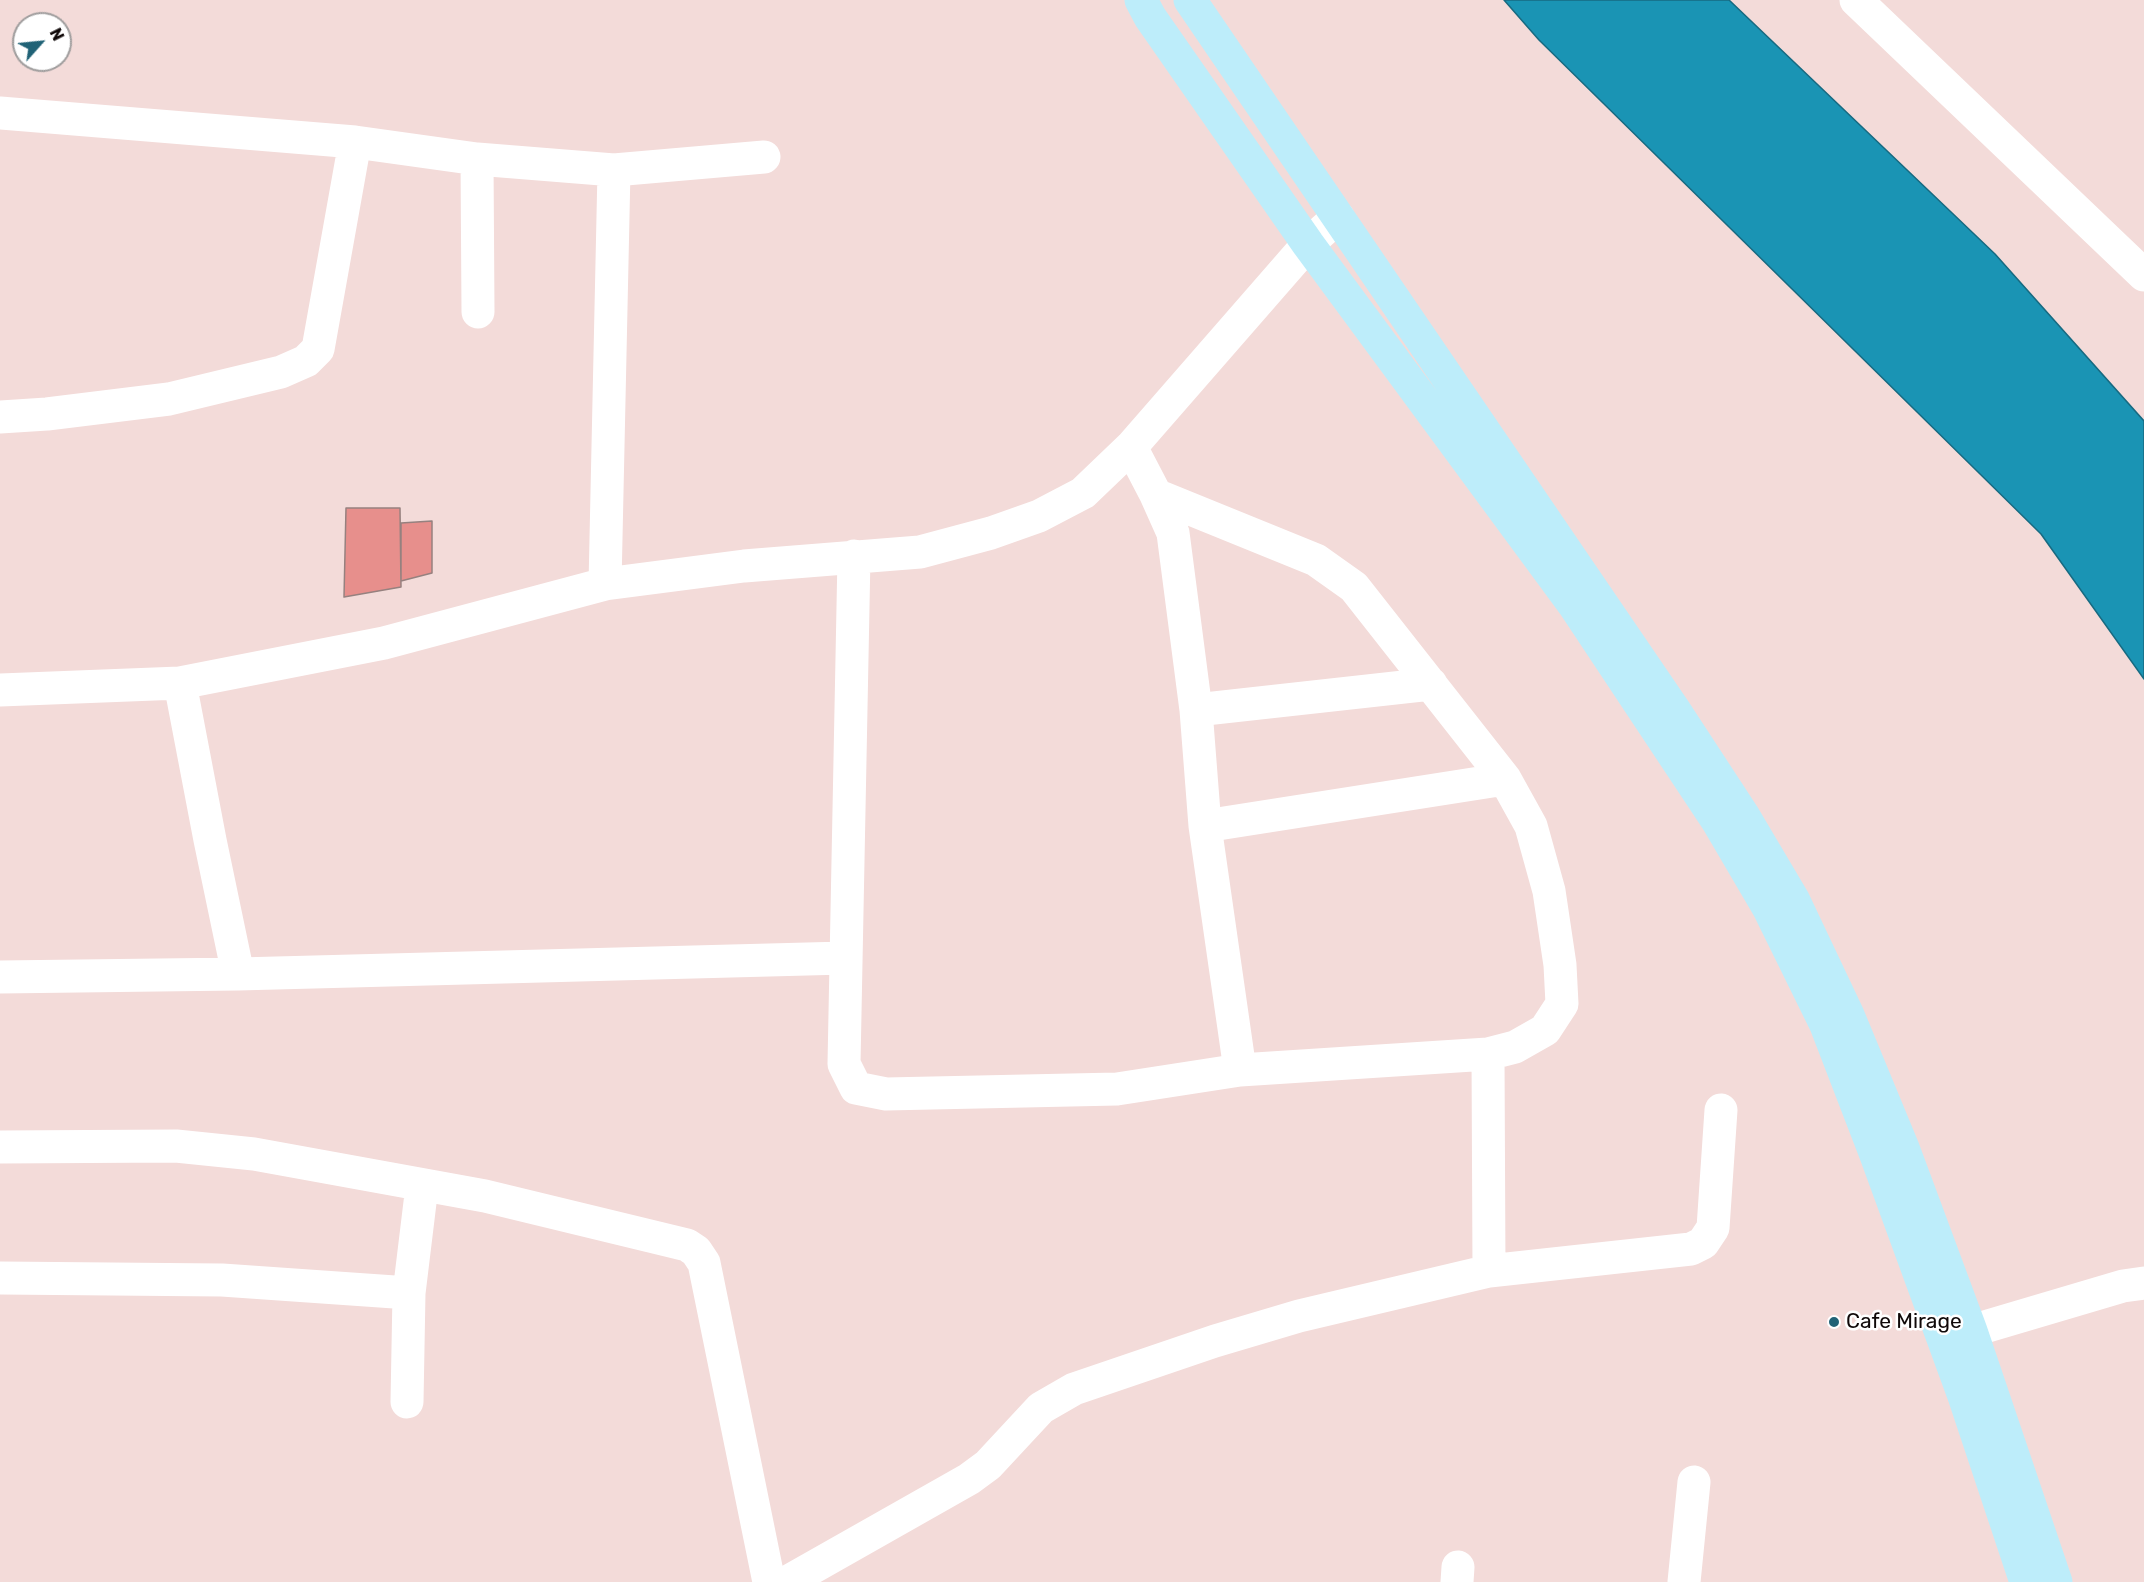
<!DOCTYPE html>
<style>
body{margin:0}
#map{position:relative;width:2144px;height:1582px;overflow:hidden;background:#f3dbd9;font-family:Rubik,sans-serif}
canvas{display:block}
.north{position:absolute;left:12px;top:12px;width:60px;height:60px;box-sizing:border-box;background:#fff;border:2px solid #9f9d9d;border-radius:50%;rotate:63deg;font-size:16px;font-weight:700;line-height:24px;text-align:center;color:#100909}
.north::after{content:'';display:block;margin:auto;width:21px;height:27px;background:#206276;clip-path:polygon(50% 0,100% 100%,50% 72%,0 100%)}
</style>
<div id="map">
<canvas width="2144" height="1582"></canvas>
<div class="north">N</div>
</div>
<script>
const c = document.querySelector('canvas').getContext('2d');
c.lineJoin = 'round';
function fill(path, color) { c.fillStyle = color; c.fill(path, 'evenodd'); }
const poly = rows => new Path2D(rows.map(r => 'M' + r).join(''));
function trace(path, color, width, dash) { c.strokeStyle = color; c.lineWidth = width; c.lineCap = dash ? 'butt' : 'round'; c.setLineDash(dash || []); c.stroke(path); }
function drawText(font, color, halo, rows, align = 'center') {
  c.font = font + ' Rubik,sans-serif'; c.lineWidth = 5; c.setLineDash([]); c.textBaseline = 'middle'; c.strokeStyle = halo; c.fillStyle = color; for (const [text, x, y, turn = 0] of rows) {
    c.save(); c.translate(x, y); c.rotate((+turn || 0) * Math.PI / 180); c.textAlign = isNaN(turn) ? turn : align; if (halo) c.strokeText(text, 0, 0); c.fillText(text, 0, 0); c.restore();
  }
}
const water = poly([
 [1504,0,1729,0,1995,254,2144,421,2144,679,2041,534,1539,40,1504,0]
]);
fill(water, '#1a94b4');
trace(water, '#176a81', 1.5);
const building = poly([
 [346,508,400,508,401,587,344,597,346,508],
 [432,521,432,573,401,581,401,523,432,521]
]);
fill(building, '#e78f8c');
trace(building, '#96817f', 1.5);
trace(poly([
 [1856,0,2144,275],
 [0,113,355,142,477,159,478,312],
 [477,159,614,170,764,157],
 [0,417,47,414,169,399,281,372,306,361,318,349,355,142],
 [1131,447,1156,495,1173,533,1196,710,1205,826,1240,1070],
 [1156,495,1316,560,1354,587,1505,779,1531,826,1549,891,1560,965,1562,1004,1545,1030,1515,1047,1488,1054],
 [854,556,844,1064,856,1088,886,1094,1117,1089,1240,1070,1488,1054,1489,1271],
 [605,584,614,170],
 [180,683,210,840,238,974],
 [0,690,180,683,384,643,605,584,744,566,920,552,991,533,1039,516,1083,493,1131,447,1308,244,1338,217],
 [1196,710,1431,684],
 [1205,826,1505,779],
 [0,977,238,974,845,958],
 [0,1147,176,1146,254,1154,485,1196,687,1245,696,1251,704,1263,769,1582],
 [0,1278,222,1280,409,1293],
 [1971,1331,2123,1286,2144,1283],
 [407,1402,409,1293,422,1186],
 [787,1582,969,1479,988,1465,1041,1408,1074,1389,1215,1341,1299,1316,1489,1271,1691,1249,1703,1243,1713,1228,1721,1110],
 [1457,1582,1458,1567],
 [1684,1582,1694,1482]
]), '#fff', 33);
trace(poly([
 [1141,0,1150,17,1308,244,1574,605,1718,822,1769,909,1826,1025,1876,1155,1964,1396,2026,1582],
 [1190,0,1675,711,1743,815,1794,901,1848,1015,1903,1148,1971,1331,2056,1582]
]), '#bdedfa', 33);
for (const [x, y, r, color] of [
 [1834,1322,6,"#206276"]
]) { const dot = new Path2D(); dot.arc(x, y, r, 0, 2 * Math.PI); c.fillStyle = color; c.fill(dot); trace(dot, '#fff', 2); }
drawText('21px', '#100909', '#fff', [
 ["Cafe Mirage",1846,1322]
], 'left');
</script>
